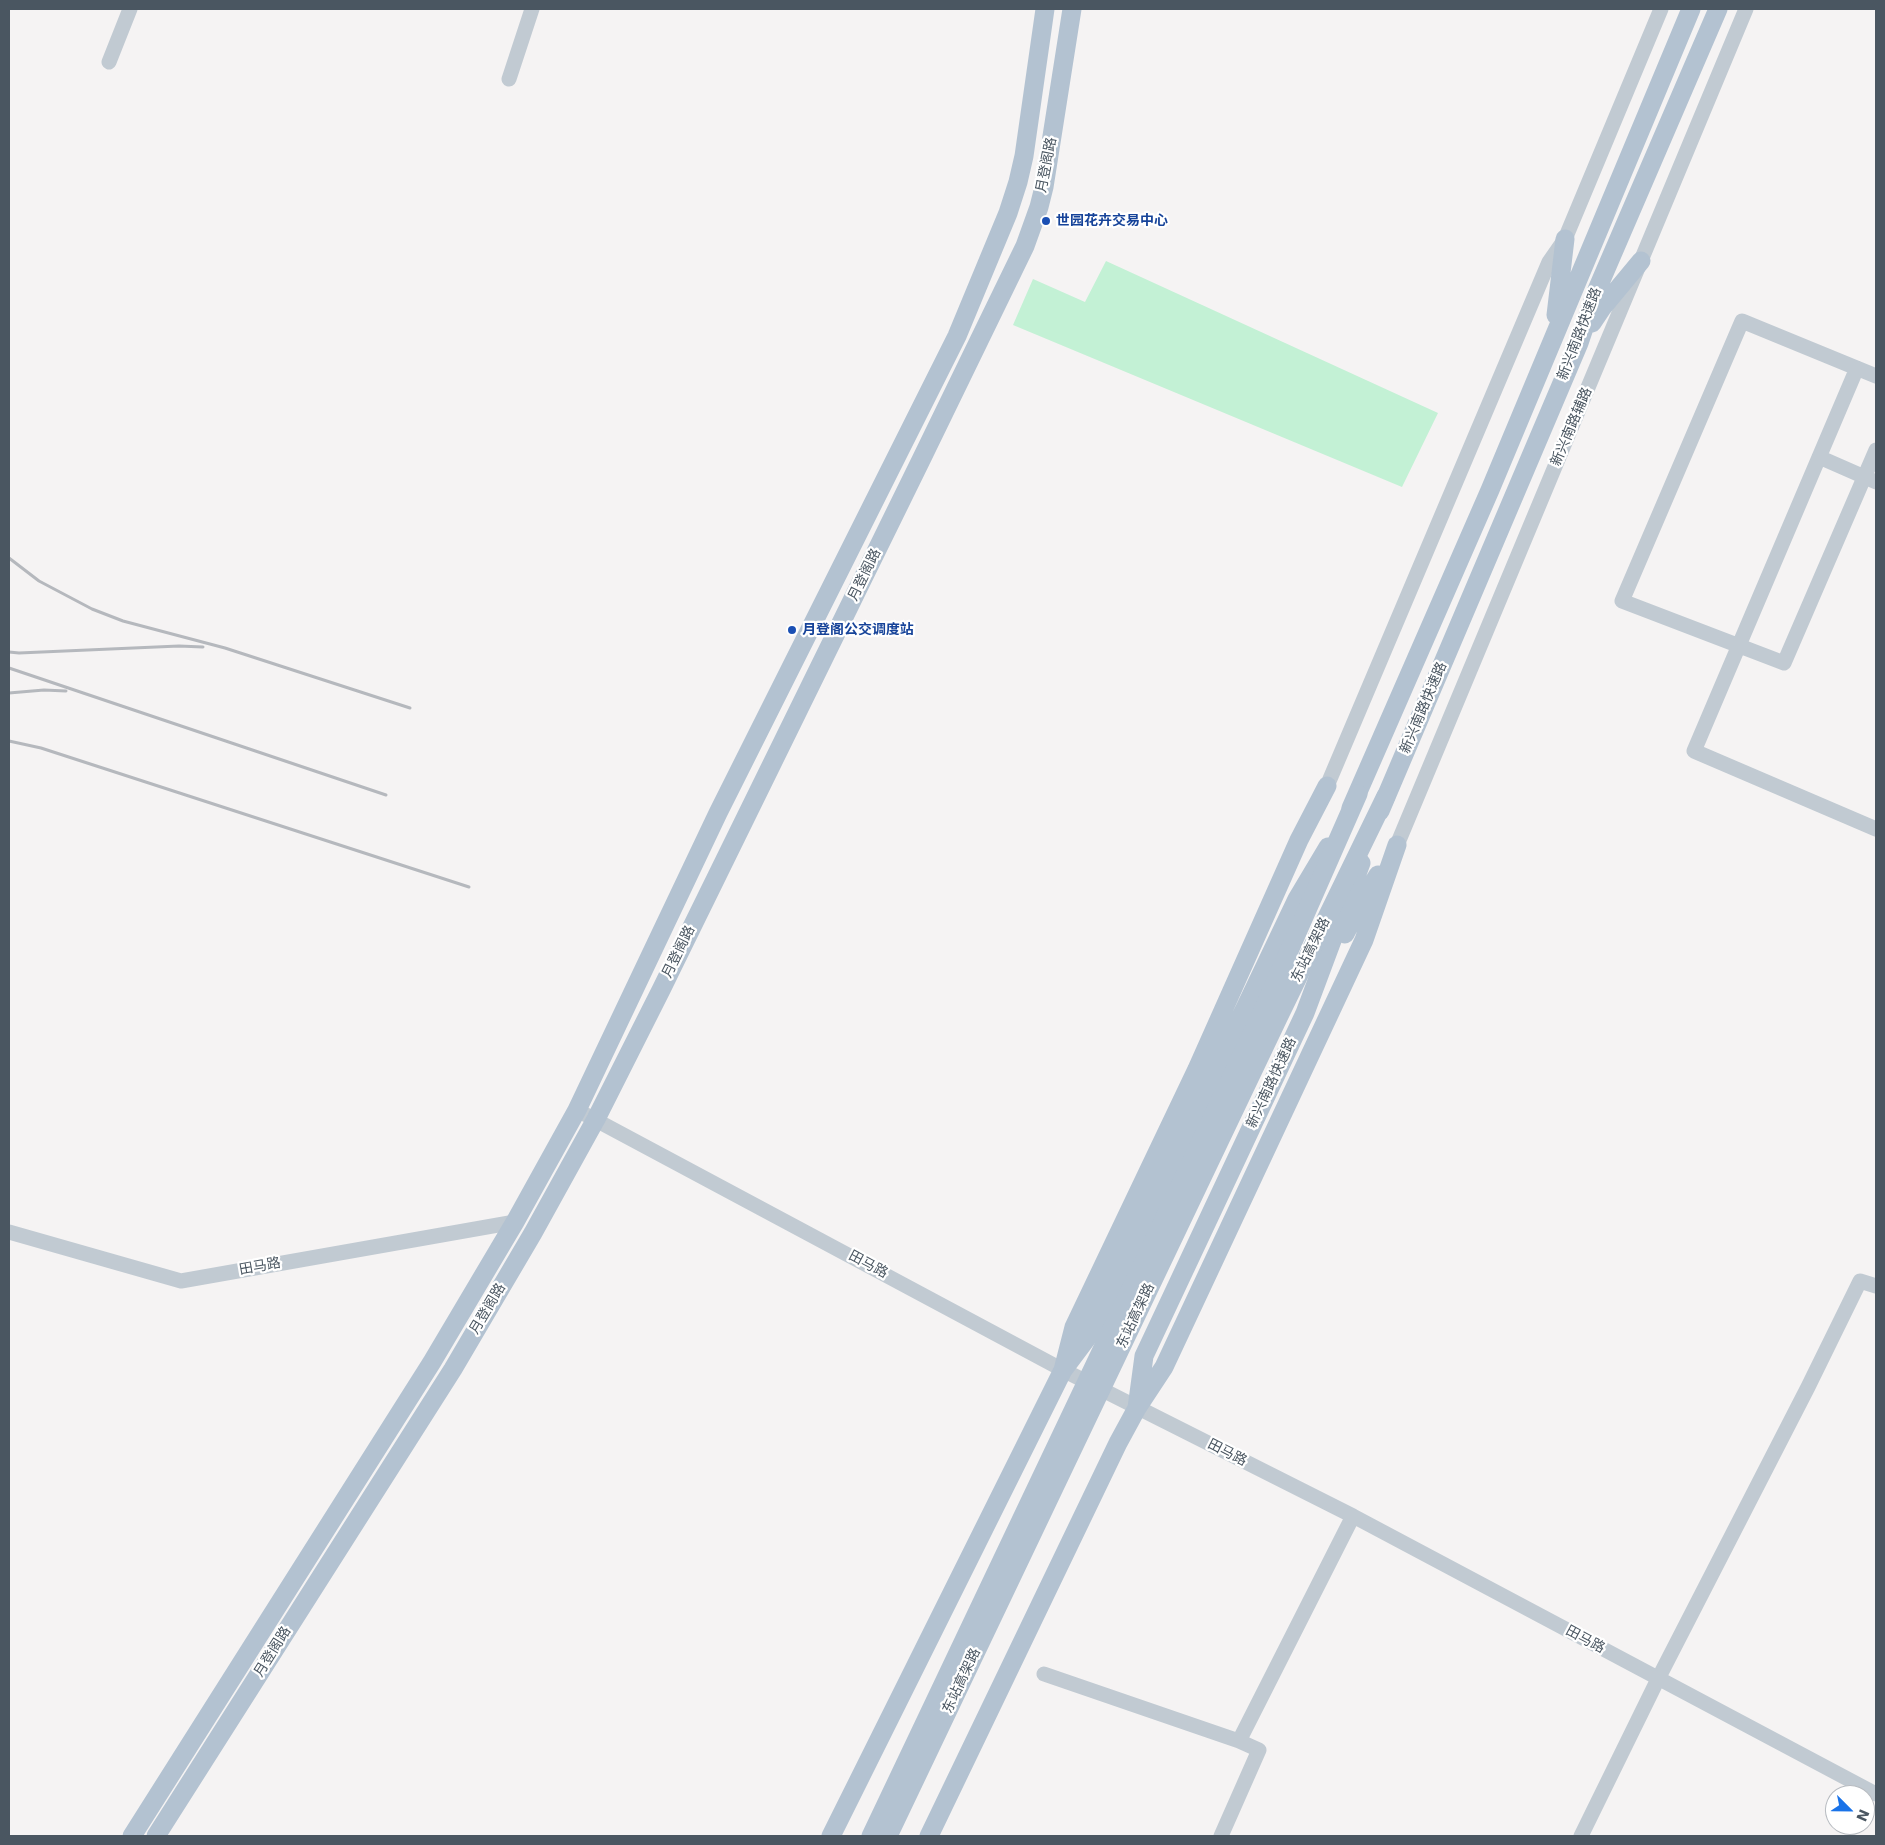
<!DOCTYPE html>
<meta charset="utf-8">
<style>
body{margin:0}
#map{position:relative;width:1885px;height:1845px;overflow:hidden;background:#f5f3f3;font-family:"DejaVu Sans",sans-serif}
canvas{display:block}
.frame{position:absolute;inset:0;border:10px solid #4a5661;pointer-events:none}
.north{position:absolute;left:1825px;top:1785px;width:50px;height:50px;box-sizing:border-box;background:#fff;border:1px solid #b7bbc0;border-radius:50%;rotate:113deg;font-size:14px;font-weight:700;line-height:20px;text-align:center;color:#4a5661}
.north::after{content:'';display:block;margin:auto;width:18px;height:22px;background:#1a73e8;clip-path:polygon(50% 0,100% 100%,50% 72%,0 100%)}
</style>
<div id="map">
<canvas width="1885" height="1845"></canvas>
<div class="frame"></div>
<div class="north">N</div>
</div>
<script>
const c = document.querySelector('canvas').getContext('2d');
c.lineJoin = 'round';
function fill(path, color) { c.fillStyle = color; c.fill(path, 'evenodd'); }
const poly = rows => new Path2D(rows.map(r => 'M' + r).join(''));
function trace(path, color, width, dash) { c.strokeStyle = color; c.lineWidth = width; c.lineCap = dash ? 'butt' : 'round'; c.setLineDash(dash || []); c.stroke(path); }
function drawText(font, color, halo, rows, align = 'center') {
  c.font = font + ' "DejaVu Sans","Noto Sans SC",sans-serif'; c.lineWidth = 4.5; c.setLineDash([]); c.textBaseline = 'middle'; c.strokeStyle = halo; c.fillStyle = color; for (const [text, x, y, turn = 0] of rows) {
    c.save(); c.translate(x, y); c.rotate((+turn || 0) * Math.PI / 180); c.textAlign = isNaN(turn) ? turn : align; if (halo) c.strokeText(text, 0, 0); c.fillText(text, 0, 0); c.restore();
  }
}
fill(poly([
 [1106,261,1438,413,1402,487,1013,325,1033,279,1085,302]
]), '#c3f1d5');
trace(poly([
 [109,62,130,9],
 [509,79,532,9],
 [1857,368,1694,751,1876,829],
 [1876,376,1742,321,1622,601,1784,663,1876,450],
 [1819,457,1876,482],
 [1327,786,1549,262,1565,239,1661,9],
 [1397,845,1746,9],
 [577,1110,1063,1370,1353,1516,1876,1794],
 [9,1232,181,1281,515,1222],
 [1044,1674,1239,1741,1353,1516],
 [1221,1836,1259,1750,1239,1741],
 [1581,1836,1658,1679,1808,1387,1860,1281,1876,1286]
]), '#c1cad2', 15);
trace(poly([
 [1556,315,1565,239],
 [1592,323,1602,308,1641,261],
 [1351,808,1490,490,1691,9],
 [1380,811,1579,343,1596,292,1718,9],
 [1345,934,1362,901,1378,875],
 [1063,1370,1090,1334,1297,899,1328,847],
 [1137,1408,1144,1356,1305,1013,1361,863],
 [132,1836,432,1362,515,1222,577,1110,718,813,957,336,1008,213,1018,182,1024,156,1045,9],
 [156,1836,453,1369,533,1233,596,1119,661,990,921,460,1025,246,1039,207,1044,187,1072,9],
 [831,1836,1063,1370,1074,1327,1197,1069,1299,840,1327,786],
 [929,1836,1118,1443,1137,1408,1164,1367,1364,940,1397,845]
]), '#b3c2d1', 19);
trace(poly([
 [9,558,39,581,92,609,123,621,225,648,410,708],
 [9,652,19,653,179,646,203,647],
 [9,668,386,795],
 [9,693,44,690,66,691],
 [9,741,41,748,469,887]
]), '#b5b8bd', 3);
trace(poly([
 [871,1836,1260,1017,1358,794],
 [888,1836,1279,1016,1386,796]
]), '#b3c2d1', 19);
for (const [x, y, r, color] of [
 [1046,221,5,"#1a4fb4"],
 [792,630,5,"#1a4fb4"]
]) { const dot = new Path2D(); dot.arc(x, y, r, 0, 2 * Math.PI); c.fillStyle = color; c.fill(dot); trace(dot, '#fff', 2); }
drawText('14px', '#4a5661', '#fff', [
 ["月登阁路",1047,165,-79],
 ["新兴南路快速路",1580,334,-69],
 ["新兴南路辅路",1572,427,-67],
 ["月登阁路",865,575,-64],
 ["新兴南路快速路",1424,708,-67],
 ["东站高架路",1311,950,-64],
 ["月登阁路",679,952,-64],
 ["新兴南路快速路",1272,1083,-65],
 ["田马路",868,1265,28],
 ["田马路",260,1267,-10],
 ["月登阁路",488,1309,-59],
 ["东站高架路",1136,1316,-65],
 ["田马路",1227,1453,27],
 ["田马路",1585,1640,28],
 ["月登阁路",273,1652,-58],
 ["东站高架路",962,1681,-65]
]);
drawText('bold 14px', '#164399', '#fff', [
 ["世园花卉交易中心",1056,221],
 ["月登阁公交调度站",802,630]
], 'left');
</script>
